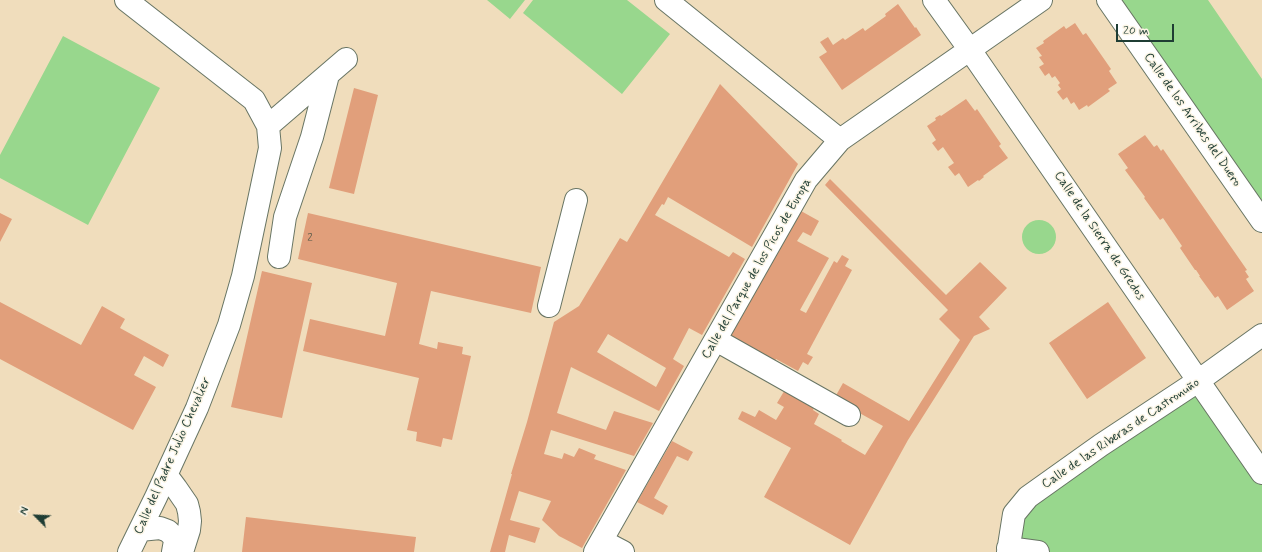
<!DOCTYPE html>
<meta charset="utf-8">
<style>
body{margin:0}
#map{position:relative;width:1262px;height:552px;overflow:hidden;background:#f0ddbc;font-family:Mynerve,sans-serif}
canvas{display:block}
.north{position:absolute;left:16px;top:496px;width:40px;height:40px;-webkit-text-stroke:3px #fcf5e5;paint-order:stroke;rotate:294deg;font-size:11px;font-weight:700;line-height:16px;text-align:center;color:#1f3d34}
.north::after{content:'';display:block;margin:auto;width:14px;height:18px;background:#1f3d34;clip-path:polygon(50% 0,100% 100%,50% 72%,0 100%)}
.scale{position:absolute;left:1116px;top:24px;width:58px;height:18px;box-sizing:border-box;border:2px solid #1f3d34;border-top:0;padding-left:5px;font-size:12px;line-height:14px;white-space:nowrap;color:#1f3d34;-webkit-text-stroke:3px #fcf5e5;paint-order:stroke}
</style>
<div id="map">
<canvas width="1262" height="552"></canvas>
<div class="north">N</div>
<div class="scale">20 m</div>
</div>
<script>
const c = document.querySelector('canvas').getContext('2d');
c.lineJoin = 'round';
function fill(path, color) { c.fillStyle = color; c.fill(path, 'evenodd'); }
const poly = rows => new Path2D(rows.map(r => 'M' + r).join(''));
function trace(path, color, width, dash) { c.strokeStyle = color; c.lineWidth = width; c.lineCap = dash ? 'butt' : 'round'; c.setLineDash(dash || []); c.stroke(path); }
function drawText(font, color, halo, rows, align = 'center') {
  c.font = font + ' Mynerve,sans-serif'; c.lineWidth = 3; c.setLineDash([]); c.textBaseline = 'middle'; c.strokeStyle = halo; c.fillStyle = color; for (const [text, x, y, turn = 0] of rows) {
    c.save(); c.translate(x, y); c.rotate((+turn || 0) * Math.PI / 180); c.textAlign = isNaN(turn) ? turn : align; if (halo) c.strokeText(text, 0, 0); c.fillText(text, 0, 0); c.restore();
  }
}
fill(poly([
 [487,0,525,0,510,19],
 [533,0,627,0,670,34,622,94,523,13],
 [1108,0,1208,0,1262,79,1262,221],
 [63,36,160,88,88,225,0,178,0,155],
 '1022 237a17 17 0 1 1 34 0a17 17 0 1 1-34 0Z',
 [1198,381,1262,473,1262,552,1038,552,1008,548,1014,514]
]), '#98d78d');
fill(poly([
 [898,4,915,28,916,27,921,35,842,90,819,57,827,52,820,42,828,37,833,45,843,38,845,40,863,28,865,31,886,16,885,14],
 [1075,23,1083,35,1086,33,1111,69,1109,71,1117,83,1108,89,1110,91,1088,107,1087,105,1079,110,1074,102,1071,104,1067,97,1063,100,1057,92,1061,89,1058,85,1060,83,1055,76,1052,78,1049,73,1045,76,1039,67,1044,64,1039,57,1042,56,1036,48,1044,43,1043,41,1064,26,1066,29],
 [720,84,798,164,752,247,668,197,664,205,662,204,655,215,729,257,733,252,745,259,702,335,689,328,673,359,684,366,659,411,571,367,557,413,606,430,614,411,653,423,634,456,551,430,544,454,562,459,564,453,574,457,579,448,596,455,594,459,626,470,582,548,559,536,542,520,551,501,519,491,510,520,540,528,535,543,509,535,505,552,490,552,512,474,511,474,527,422,554,322,579,306,620,238,627,242],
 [608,334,666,368,656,387,597,352],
 [354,88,378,95,354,194,329,188],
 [966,99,975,111,977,109,1001,144,999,146,1008,158,983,176,984,177,979,181,978,180,968,187,959,173,955,176,948,167,954,163,943,147,938,151,932,143,936,140,927,126,936,120,935,118,940,115,941,116],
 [1145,135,1154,147,1157,145,1161,151,1163,149,1247,270,1245,271,1249,277,1246,279,1254,291,1227,310,1218,296,1215,298,1199,276,1200,276,1196,270,1195,270,1180,248,1182,246,1163,218,1160,220,1144,198,1145,197,1125,170,1128,168,1118,154],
 [830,179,946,295,980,262,1007,288,979,317,990,329,974,336,908,440,850,545,764,497,791,448,738,419,742,411,755,417,759,410,776,420,784,407,777,403,786,388,815,405,813,410,819,414,814,424,842,440,841,441,865,455,883,426,834,399,843,383,909,421,960,340,939,319,948,310,825,185],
 [801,211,819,221,811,236,803,232,797,241,829,258,800,310,806,313,834,261,837,263,842,255,849,259,845,266,852,270,807,354,813,357,808,365,803,362,798,371,776,359,773,364,729,339,793,220],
 [0,213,12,219,0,242],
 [308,213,541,267,531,313,431,291,419,344,437,349,438,342,463,347,462,354,471,356,452,440,443,438,441,447,416,441,417,432,407,430,419,378,303,351,310,319,385,336,397,283,298,259],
 [262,271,312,283,282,418,231,407],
 [0,302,81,345,102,306,125,319,120,328,169,355,163,367,144,356,134,375,156,387,133,430,0,359],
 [1108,302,1146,358,1087,399,1049,343],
 [672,441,693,452,688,461,677,456,654,498,668,506,663,515,637,502],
 [246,517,416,537,414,552,242,552]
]), '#e19f7b');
const minor = poly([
 [126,0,254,100,268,126,270,148,243,276,229,325,197,408,156,497,129,552],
 [666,0,840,140],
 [934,0,970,50,1262,473],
 [1108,0,1262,221],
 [268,126,346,59],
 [279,257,285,217,312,137,328,75],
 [549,306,576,200],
 [716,340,849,415],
 [167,476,176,488,187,504,189,512,190,521,189,530,182,552],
 [140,530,160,528,168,531,173,536,175,541,173,552],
 [602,541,623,552],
 [1008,548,1038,552],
 [595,552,806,180,840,140,1041,0],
 [1008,552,1014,514,1028,497,1101,445,1198,381,1262,335]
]);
trace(minor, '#687564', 24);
trace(minor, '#fff', 22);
drawText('11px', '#505646', null, [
 ["2",310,239]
]);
drawText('13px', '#1f3d34', '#fcf5e5', [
 ["Calle de los Arribes del Duero",1192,120,55],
 ["Calle de la Sierra de Gredos",1099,236,56],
 ["Calle del Parque de los Picos de Europa",757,269,-60],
 ["Calle de las Riberas de Castronuño",1121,434,-34],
 ["Calle del Padre Julio Chevalier",173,456,-66]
]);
</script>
